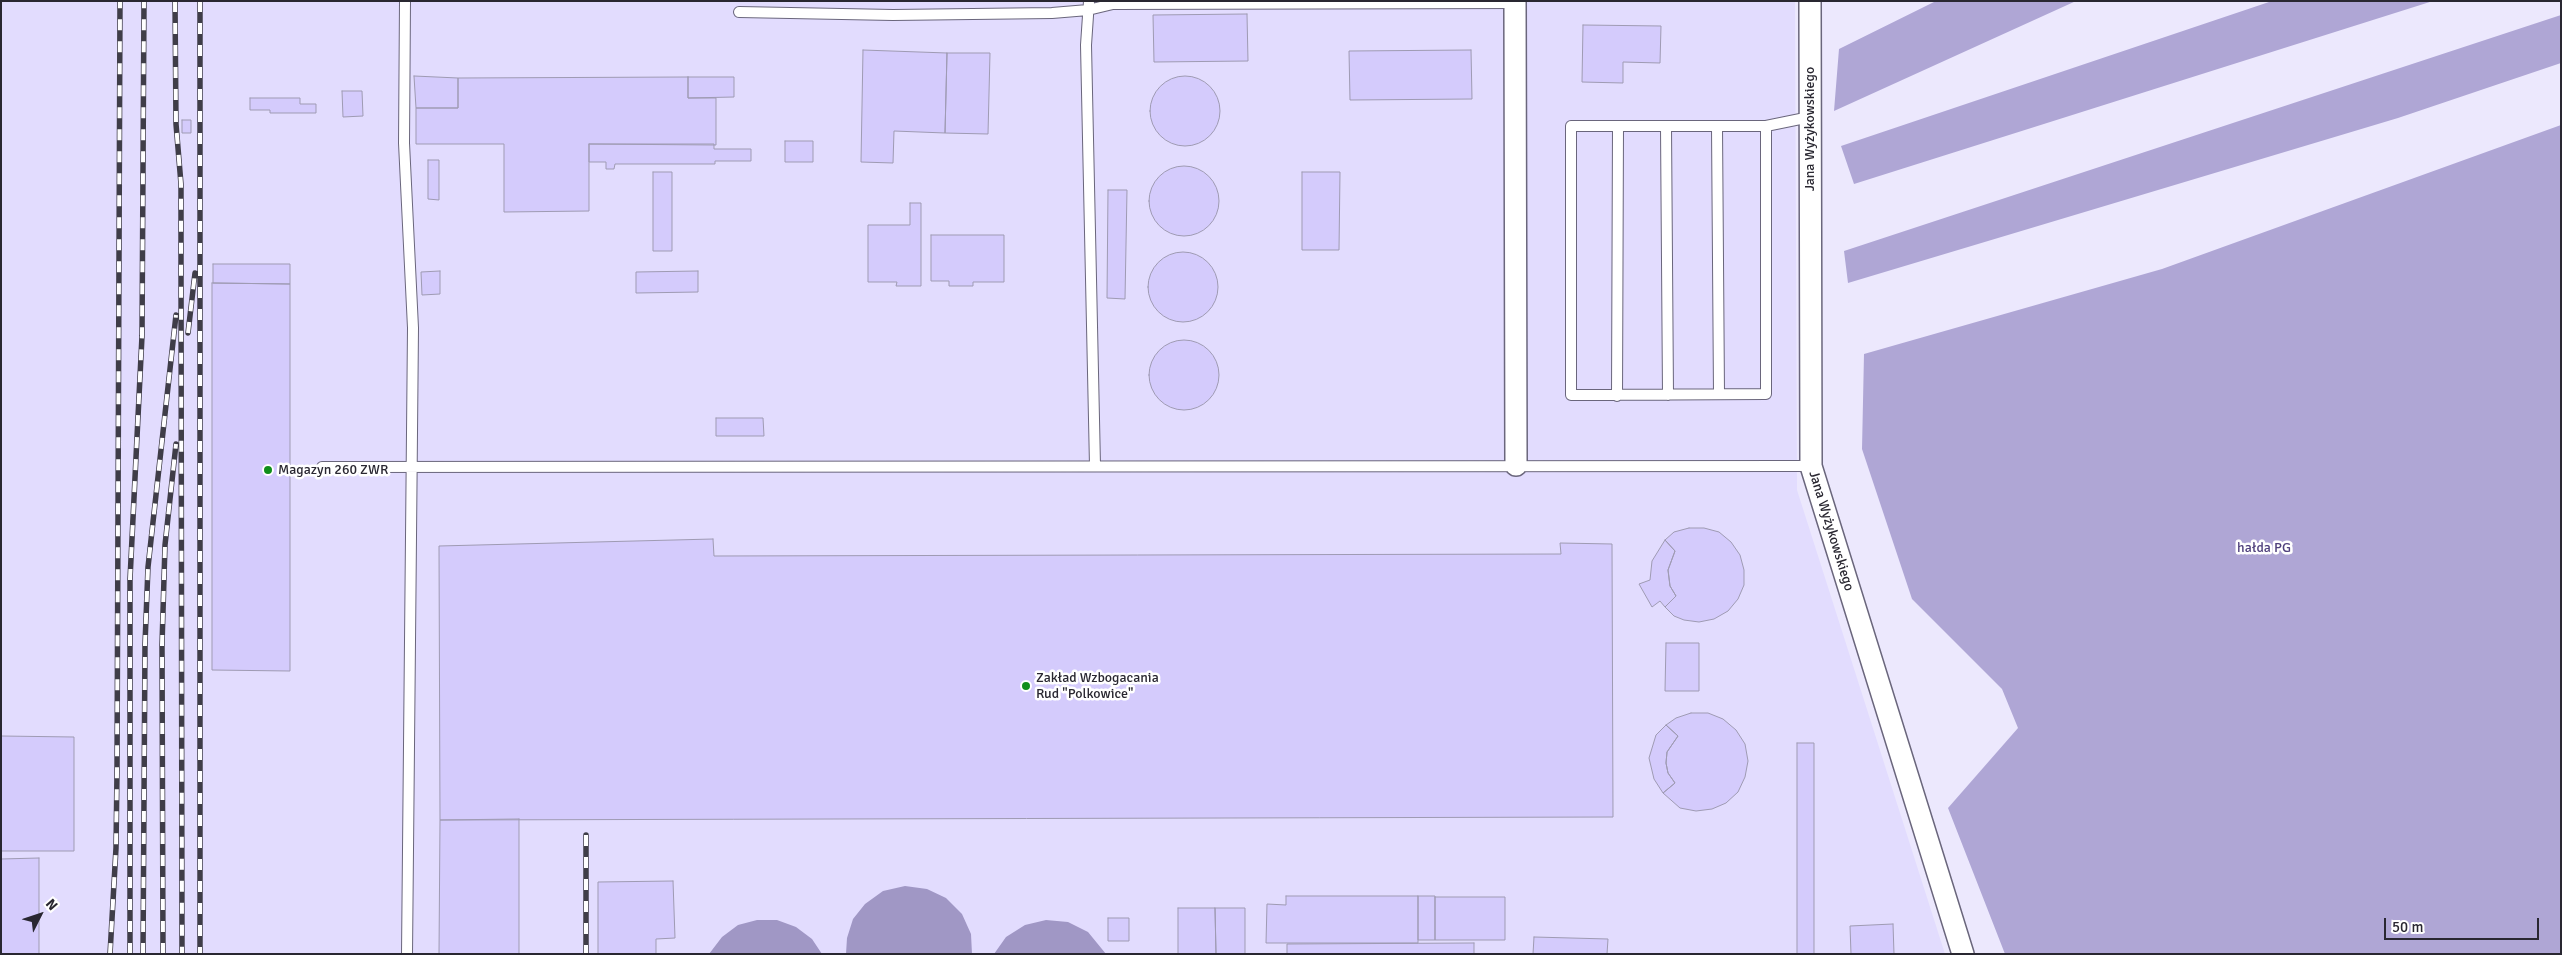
<!DOCTYPE html>
<meta charset="utf-8">
<style>
body{margin:0}
#map{position:relative;width:2562px;height:955px;overflow:hidden;background:#ece8fd;font-family:Signika,sans-serif}
canvas{display:block}
.frame{position:absolute;inset:0;border:2px solid #292731;pointer-events:none}
.north{position:absolute;left:15px;top:890px;width:50px;height:50px;-webkit-text-stroke:4px #fff;paint-order:stroke;rotate:49deg;font-size:14px;font-weight:700;line-height:20px;text-align:center;color:#292731}
.north::after{content:'';display:block;margin:auto;width:18px;height:22px;background:#292731;clip-path:polygon(50% 0,100% 100%,50% 72%,0 100%)}
.scale{position:absolute;left:2384px;top:918px;width:155px;height:22px;box-sizing:border-box;border:2px solid #292731;border-top:0;padding-left:6px;font-size:15px;line-height:18px;white-space:nowrap;color:#292731;-webkit-text-stroke:4px #fff;paint-order:stroke}
</style>
<div id="map">
<canvas width="2562" height="955"></canvas>
<div class="frame"></div>
<div class="north">N</div>
<div class="scale">50 m</div>
</div>
<script>
const c = document.querySelector('canvas').getContext('2d');
c.lineJoin = 'round';
function fill(path, color) { c.fillStyle = color; c.fill(path, 'evenodd'); }
const poly = rows => new Path2D(rows.map(r => 'M' + r).join(''));
function trace(path, color, width, dash) { c.strokeStyle = color; c.lineWidth = width; c.lineCap = dash ? 'butt' : 'round'; c.setLineDash(dash || []); c.stroke(path); }
function drawText(font, color, halo, rows, align = 'center') {
  c.font = font + ' Signika,sans-serif'; c.lineWidth = 5; c.setLineDash([]); c.textBaseline = 'middle'; c.strokeStyle = halo; c.fillStyle = color; for (const [text, x, y, turn = 0] of rows) {
    c.save(); c.translate(x, y); c.rotate((+turn || 0) * Math.PI / 180); c.textAlign = isNaN(turn) ? turn : align; if (halo) c.strokeText(text, 0, 0); c.fillText(text, 0, 0); c.restore();
  }
}
fill(poly([
 [1,1,1795,1,1797,490,1945,954,1,954]
]), '#e2dcfe');
fill(poly([
 [1936,1,2076,1,1834,111,1839,49],
 [2272,1,2433,1,1854,184,1841,146],
 [2561,15,2561,63,2398,118,1848,283,1844,251],
 [2561,125,2561,954,2005,954,1948,808,2018,728,2002,689,1912,599,1862,449,1864,354,2162,269]
]), '#afa6d5');
fill(poly([
 [905,886,927,889,946,898,962,914,971,934,972,954,846,954,847,938,853,919,865,904,883,891],
 [757,920,777,920,796,927,812,939,822,954,709,954,722,937,738,925],
 [1046,920,1068,922,1088,932,1106,954,994,954,1006,937,1025,925]
]), '#a097c5');
const building = poly([
 [1247,14,1248,61,1154,62,1153,15,1247,14],
 [1583,25,1661,26,1660,63,1623,62,1623,83,1582,82,1583,25],
 [863,50,947,53,945,133,894,131,893,163,861,162,863,50],
 [1471,50,1472,99,1350,100,1349,51,1471,50],
 [947,53,990,53,988,134,945,133,947,53],
 '1150 111a35 35 0 1 1 70 0a35 35 0 1 1-70 0Z',
 [414,76,458,78,458,108,416,108,414,76],
 [688,77,688,98,716,98,716,145,589,144,589,211,504,212,504,144,416,144,416,108,458,108,458,78,688,77],
 [688,77,734,77,734,97,688,98,688,77],
 [342,91,362,91,363,116,343,117,342,91],
 [250,98,300,98,300,104,316,104,316,113,270,113,270,110,250,110,250,98],
 [182,120,191,120,191,133,182,133,182,120],
 [785,141,813,141,813,162,785,162,785,141],
 [589,144,714,144,714,149,751,149,751,161,715,161,715,164,615,164,614,169,606,169,606,162,589,162,589,144],
 [428,160,439,160,439,200,428,199,428,160],
 '1149 201a35 35 0 1 1 70 0a35 35 0 1 1-70 0Z',
 [653,172,672,172,672,251,653,251,653,172],
 [1302,172,1340,172,1339,250,1302,250,1302,172],
 [1108,190,1127,190,1125,299,1107,298,1108,190],
 [910,203,921,203,921,286,896,286,897,282,868,282,868,225,910,225,910,203],
 [931,235,1004,235,1004,282,973,282,973,286,949,286,949,281,931,281,931,235],
 '1148 287a35 35 0 1 1 70 0a35 35 0 1 1-70 0Z',
 [213,264,290,264,290,284,213,283,213,264],
 [440,271,440,294,422,295,421,272,440,271],
 [698,271,698,292,636,293,636,272,698,271],
 [212,283,290,284,290,671,212,670,212,283],
 '1149 375a35 35 0 1 1 70 0a35 35 0 1 1-70 0Z',
 [716,418,763,418,764,436,716,436,716,418],
 [1689,528,1704,528,1719,532,1731,542,1740,555,1744,570,1744,585,1738,599,1728,611,1714,619,1699,622,1684,620,1674,616,1665,607,1676,596,1670,586,1668,570,1675,551,1665,540,1674,532,1689,528],
 [713,539,714,556,1561,554,1560,543,1612,544,1613,817,440,820,439,546,713,539],
 [1665,540,1675,551,1668,570,1670,586,1676,596,1665,607,1660,601,1652,607,1639,584,1650,580,1652,561,1665,540],
 [1666,643,1699,643,1699,691,1665,691,1666,643],
 [1691,713,1708,713,1723,719,1736,730,1745,744,1748,761,1745,777,1738,792,1726,803,1712,809,1696,811,1680,808,1663,793,1675,783,1668,773,1666,763,1667,752,1678,736,1666,725,1676,718,1691,713],
 [1666,725,1678,736,1667,752,1666,763,1668,773,1675,783,1663,793,1654,779,1649,758,1656,735,1666,725],
 [1,736,74,737,74,851,1,851,1,736],
 [1797,743,1814,743,1814,954,1797,954,1797,743],
 [519,819,519,954,439,954,440,820,519,819],
 [39,858,39,954,1,954,1,859,39,858],
 [673,881,675,938,656,939,656,954,598,954,598,882,673,881],
 [1286,896,1418,896,1418,943,1266,943,1267,904,1286,905,1286,896],
 [1418,896,1435,896,1435,940,1418,940,1418,896],
 [1435,897,1505,897,1505,940,1435,940,1435,897],
 [1178,908,1215,908,1216,954,1178,954,1178,908],
 [1215,908,1245,908,1245,954,1216,954,1215,908],
 [1108,918,1129,918,1129,941,1108,941,1108,918],
 [1893,924,1894,954,1851,954,1850,926,1893,924],
 [1534,937,1608,939,1607,954,1533,954,1534,937],
 [1474,943,1474,954,1287,954,1287,944,1474,943]
]);
fill(building, '#d4cbfc');
trace(building, '#9f9bb3', 1);
const service = poly([
 [405,1,404,143,413,328,407,954],
 [1089,1,1086,45,1095,466],
 [739,12,893,15,1052,13,1088,10,1113,4,1515,3],
 [1766,126,1766,394,1571,395,1571,126,1766,126,1810,117],
 [1666,127,1668,395],
 [1717,127,1719,394],
 [1617,396,1618,126],
 [322,467,1811,466]
]);
const minor = poly([
 [1515,1,1516,465],
 [1810,1,1811,466,1963,954]
]);
trace(service, '#6a667c', 12);
trace(minor, '#6a667c', 24);
trace(service, '#fff', 10);
trace(minor, '#fff', 21);
const rail = poly([
 [175,1,176,124,181,184,181,266,182,954],
 [200,1,200,954],
 [188,333,195,273],
 [586,835,586,954],
 [110,954,116,848,117,772,120,1],
 [130,954,130,579,142,336,144,1],
 [143,954,145,644,148,567,176,315],
 [163,954,162,645,165,545,176,444]
]);
trace(rail, '#3f3d48', 5.5);
trace(rail, '#fff', 4, [11]);
for (const [x, y, r, color] of [
 [268,470,5,"#108e1b"],
 [1026,686,5,"#108e1b"]
]) { const dot = new Path2D(); dot.arc(x, y, r, 0, 2 * Math.PI); c.fillStyle = color; c.fill(dot); trace(dot, '#fff', 2); }
drawText('14px', '#292731', '#fff', [
 ["Jana Wyżykowskiego",1810,129,-90],
 ["Jana Wyżykowskiego",1831,531,73]
]);
drawText('14px', '#292731', '#fff', [
 ["Magazyn 260 ZWR",278,470],
 ["Zakład Wzbogacania",1036,678],
 ["Rud \"Polkowice\"",1036,694]
], 'left');
drawText('14px', '#50417d', '#fff', [
 ["hałda PG",2264,548]
]);
</script>
